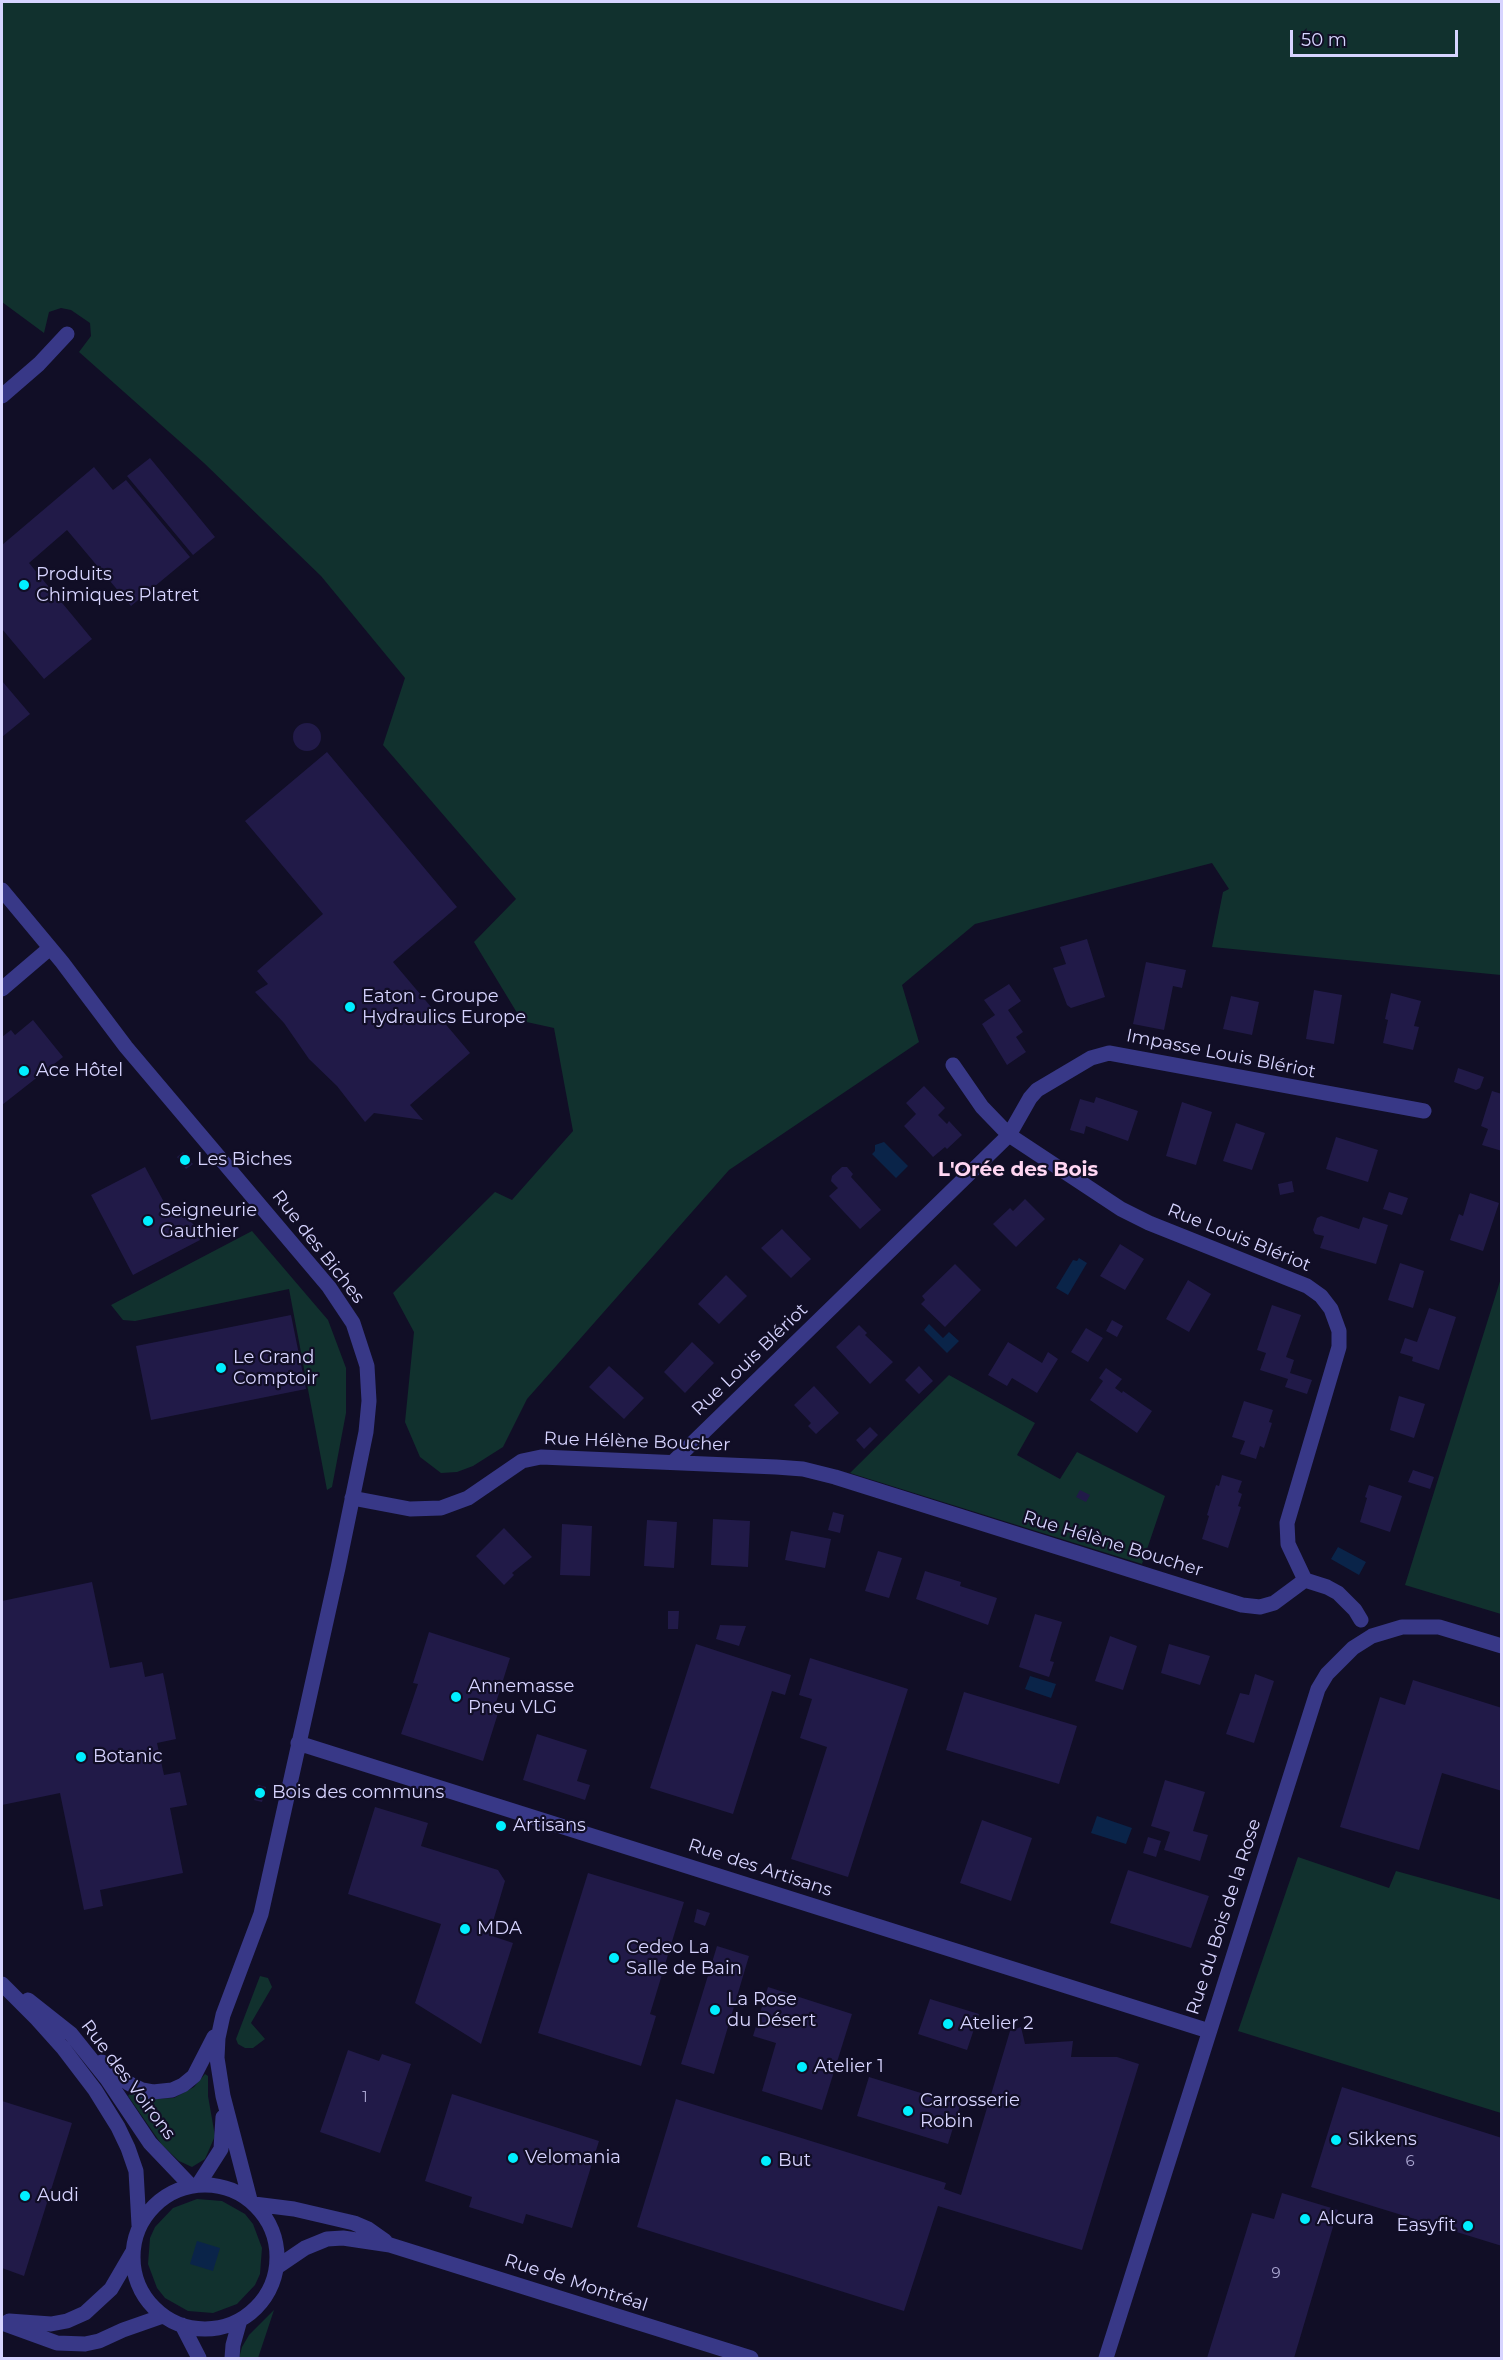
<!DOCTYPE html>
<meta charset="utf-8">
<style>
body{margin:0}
#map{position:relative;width:1503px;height:2360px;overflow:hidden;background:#110e26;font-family:Montserrat,sans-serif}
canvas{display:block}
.frame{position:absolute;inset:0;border:3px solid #d7d4ff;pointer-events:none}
.scale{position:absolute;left:1290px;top:30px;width:168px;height:27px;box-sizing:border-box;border:3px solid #d7d4ff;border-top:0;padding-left:8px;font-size:18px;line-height:21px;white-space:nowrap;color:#d7d4ff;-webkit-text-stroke:4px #110e26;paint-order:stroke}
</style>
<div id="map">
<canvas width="1503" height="2360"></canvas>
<div class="frame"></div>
<div class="scale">50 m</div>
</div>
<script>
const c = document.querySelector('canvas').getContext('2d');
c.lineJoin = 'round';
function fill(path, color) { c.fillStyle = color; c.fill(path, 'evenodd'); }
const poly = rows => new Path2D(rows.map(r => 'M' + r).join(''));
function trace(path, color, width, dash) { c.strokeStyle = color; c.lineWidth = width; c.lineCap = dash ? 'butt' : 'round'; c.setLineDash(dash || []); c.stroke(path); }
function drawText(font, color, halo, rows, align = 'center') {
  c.font = font + ' Montserrat,sans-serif'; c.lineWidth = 4.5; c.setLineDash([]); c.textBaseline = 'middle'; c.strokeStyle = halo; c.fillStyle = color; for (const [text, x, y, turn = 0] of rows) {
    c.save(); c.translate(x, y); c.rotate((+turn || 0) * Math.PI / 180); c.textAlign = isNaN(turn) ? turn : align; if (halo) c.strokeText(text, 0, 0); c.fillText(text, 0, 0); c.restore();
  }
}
fill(poly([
 [2,2,1501,2,1501,975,1212,947,1223,892,1229,889,1212,863,975,924,902,985,919,1042,729,1170,527,1399,503,1447,473,1466,457,1472,441,1473,420,1457,405,1422,414,1332,393,1293,495,1192,512,1200,573,1131,554,1028,522,1021,474,942,516,899,383,745,405,678,321,576,204,463,79,352,91,336,90,323,71,310,61,308,49,312,44,333,2,302],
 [252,1231,328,1320,346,1368,346,1413,332,1487,327,1490,289,1289,135,1321,123,1320,111,1305],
 [1501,1278,1501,1614,1405,1585],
 [949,1375,1035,1423,1017,1455,1040,1468,1060,1479,1077,1452,1165,1496,1142,1564,850,1473],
 [1298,1857,1389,1888,1396,1871,1501,1900,1501,2113,1238,2031],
 [260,1976,268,1978,272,1987,251,2023,265,2039,253,2048,245,2048,238,2044,236,2039],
 [205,2074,208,2076,208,2096,215,2136,205,2159,192,2167,179,2161,162,2145,128,2096,131,2092,151,2099,174,2098,194,2087],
 [197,2199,222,2201,245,2214,253,2224,262,2248,260,2274,255,2285,237,2304,213,2313,188,2311,165,2298,157,2288,148,2264,150,2238,155,2227,173,2208],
 [274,2310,258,2358,239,2358,242,2347,249,2335]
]), '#11312e');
fill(poly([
 [884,1142,908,1166,896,1178,872,1154,875,1151,875,1145],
 [1079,1258,1087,1263,1068,1295,1056,1288,1073,1260,1077,1261],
 [929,1324,943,1338,949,1332,959,1341,947,1353,924,1330],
 [1338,1547,1366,1562,1359,1575,1331,1559],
 [1030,1676,1056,1684,1051,1698,1025,1689],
 [1097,1816,1132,1828,1126,1844,1091,1833],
 [197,2241,220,2248,213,2271,190,2264]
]), '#0a2449');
fill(poly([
 [150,458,215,537,193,555,127,476],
 [94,467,113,490,126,480,190,557,131,606,67,530,29,563,92,639,44,679,2,629,2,545],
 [2,681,30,714,2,737],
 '293 737a14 14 0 1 1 28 0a14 14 0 1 1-28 0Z',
 [327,752,457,907,393,962,470,1053,410,1105,423,1120,374,1113,365,1122,337,1086,309,1059,284,1023,255,992,268,984,257,971,323,914,245,821],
 [1087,939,1105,997,1071,1008,1067,1005,1053,968,1066,964,1060,947],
 [1146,962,1186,970,1182,988,1173,986,1164,1030,1133,1024],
 [1009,984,1021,1001,1008,1010,1023,1032,1016,1037,1026,1052,1007,1065,982,1024,995,1015,984,1000],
 [1314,990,1342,995,1334,1044,1306,1039],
 [1391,993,1421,1001,1414,1026,1419,1027,1413,1050,1383,1043,1388,1020,1385,1019],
 [1231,996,1259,1002,1252,1035,1223,1029],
 [33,1020,63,1057,2,1105,2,1037,11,1030,15,1035],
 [1458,1068,1484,1077,1480,1088,1476,1090,1454,1082],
 [924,1086,945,1108,938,1115,947,1124,949,1121,962,1135,947,1149,945,1147,933,1157,904,1126,916,1114,906,1103],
 [1492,1091,1502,1094,1502,1151,1482,1145,1488,1129,1481,1126],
 [1096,1097,1138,1111,1128,1141,1086,1126,1084,1134,1070,1130,1080,1099,1094,1103],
 [1182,1102,1212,1112,1196,1165,1166,1156],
 [1236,1123,1265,1133,1252,1170,1223,1161],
 [1336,1137,1378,1150,1368,1182,1326,1169],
 [183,1152,193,1164,186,1169,177,1157],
 [145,1167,171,1215,183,1208,189,1220,197,1228,196,1233,200,1240,133,1275,91,1195],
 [842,1167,847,1167,853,1174,851,1177,881,1210,860,1229,829,1196,838,1188,831,1181,832,1176],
 [1292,1181,1294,1192,1280,1195,1278,1184],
 [1389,1192,1408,1198,1402,1215,1383,1209],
 [1470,1193,1499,1203,1483,1251,1450,1240,1459,1214,1463,1216],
 [1025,1199,1045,1219,1016,1247,993,1224,1010,1208,1013,1211],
 [1321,1216,1359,1229,1363,1217,1388,1225,1376,1264,1320,1248,1324,1236,1315,1234,1313,1230,1317,1218],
 [782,1229,811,1259,791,1278,761,1248],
 [1120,1244,1144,1259,1125,1290,1100,1276],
 [1400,1263,1424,1271,1413,1308,1388,1300],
 [955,1264,981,1290,945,1327,921,1304,925,1300,922,1296],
 [726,1275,747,1296,719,1324,698,1304],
 [1188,1280,1211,1294,1189,1332,1166,1319],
 [1272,1305,1301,1315,1286,1357,1294,1360,1290,1373,1312,1380,1307,1394,1285,1387,1288,1379,1260,1370,1266,1353,1257,1350],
 [1429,1308,1456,1317,1439,1370,1412,1361,1413,1357,1400,1353,1405,1338,1417,1342],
 [291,1315,306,1389,151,1420,136,1346],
 [1112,1320,1123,1326,1117,1337,1106,1331],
 [859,1325,867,1333,865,1335,893,1362,870,1384,836,1347],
 [1086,1328,1103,1338,1088,1362,1071,1352],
 [692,1342,714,1363,685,1393,664,1372],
 [1008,1342,1042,1363,1048,1352,1058,1359,1037,1393,1012,1378,1007,1386,988,1375],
 [609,1366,644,1398,624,1419,589,1387],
 [919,1366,933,1381,919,1394,905,1380],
 [1106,1368,1122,1379,1115,1388,1122,1393,1123,1391,1152,1411,1137,1433,1090,1400,1103,1381,1099,1378],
 [814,1386,839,1413,816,1434,808,1426,811,1423,794,1405],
 [1399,1396,1425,1404,1414,1438,1390,1430],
 [1244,1401,1273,1410,1269,1422,1272,1423,1264,1448,1260,1446,1256,1459,1240,1454,1245,1441,1232,1437],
 [870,1427,878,1435,864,1449,856,1440],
 [1413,1470,1434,1477,1430,1489,1408,1482],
 [1222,1475,1242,1481,1238,1492,1242,1494,1238,1506,1241,1507,1228,1548,1202,1539,1209,1516,1207,1515,1216,1485,1219,1486],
 [1369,1485,1402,1496,1390,1532,1360,1522,1367,1498,1365,1497],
 [1080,1490,1090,1495,1086,1502,1076,1497],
 [833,1512,844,1515,840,1533,828,1530],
 [713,1519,750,1521,748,1567,711,1565],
 [647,1520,677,1522,674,1568,644,1566],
 [562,1524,592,1526,590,1576,560,1575],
 [504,1528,532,1557,512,1573,514,1575,504,1585,476,1556],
 [791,1531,831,1539,825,1568,785,1560],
 [878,1551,902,1558,889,1598,865,1591],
 [925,1571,961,1582,960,1586,997,1598,988,1625,916,1599],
 [92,1582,110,1668,142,1662,145,1677,163,1673,176,1739,157,1743,164,1775,180,1772,187,1805,170,1808,183,1873,100,1890,103,1906,84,1910,60,1793,2,1805,2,1601],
 [668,1611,679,1611,678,1629,668,1629],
 [1035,1614,1062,1622,1050,1661,1054,1662,1049,1677,1019,1667],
 [720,1625,746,1626,739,1646,716,1639],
 [429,1632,510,1658,494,1709,499,1710,483,1761,401,1734,418,1684,413,1683],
 [1110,1636,1137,1646,1123,1690,1095,1681],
 [696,1644,791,1675,785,1695,772,1691,733,1814,650,1788],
 [1169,1644,1210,1656,1200,1685,1161,1673],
 [810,1658,908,1689,848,1877,791,1859,827,1747,800,1738,812,1699,799,1695],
 [1255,1674,1274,1681,1254,1743,1226,1734,1240,1693,1249,1695],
 [1413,1680,1502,1708,1502,1791,1442,1773,1419,1850,1340,1827,1380,1697,1405,1705],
 [964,1692,1077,1726,1059,1784,946,1750],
 [537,1734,587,1750,577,1781,590,1785,585,1800,523,1780],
 [1165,1780,1205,1792,1193,1831,1208,1835,1200,1861,1164,1850,1170,1832,1151,1826],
 [258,1785,266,1787,262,1802,254,1800],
 [375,1807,428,1823,421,1846,498,1870,505,1881,489,1935,513,1943,481,2044,415,2003,441,1924,348,1894],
 [982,1820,1032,1838,1011,1901,960,1883],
 [1148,1837,1161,1841,1156,1857,1143,1853],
 [1128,1870,1209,1896,1191,1948,1110,1923],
 [588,1873,684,1902,650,2014,656,2016,641,2066,538,2033],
 [697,1909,710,1913,705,1926,694,1922],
 [717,1946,749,1956,714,2074,681,2064],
 [768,1987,852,2014,822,2110,762,2091,776,2043,753,2036],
 [930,1999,979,2014,967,2050,918,2034],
 [1021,2027,1025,2044,1073,2041,1071,2057,1117,2057,1139,2064,1082,2250,938,2206,904,2311,637,2227,676,2099,946,2183,944,2189,961,2195,1010,2031],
 [348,2050,379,2061,382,2054,411,2064,380,2153,320,2132],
 [869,2077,960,2105,948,2144,857,2116],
 [1342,2087,1502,2138,1502,2246,1311,2187],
 [452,2094,599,2141,572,2228,526,2214,523,2224,469,2207,472,2197,425,2181],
 [2,2101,72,2123,24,2276,2,2268],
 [1282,2193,1338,2210,1294,2358,1207,2358,1252,2213,1274,2219]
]), '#211a48');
trace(poly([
 [2,396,39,364,67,334],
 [2,890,62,962,126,1047,329,1287,353,1323,367,1366,369,1401,366,1432,338,1568,261,1914,223,2015,218,2038,217,2058,223,2096,250,2200],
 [2,989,50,948],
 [953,1065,982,1107,1009,1135,1030,1098,1037,1090,1091,1058,1109,1053,1424,1111],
 [673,1462,1009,1135,1121,1209,1149,1223,1307,1286,1321,1296,1331,1309,1339,1331,1339,1347,1287,1523,1288,1544,1305,1580],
 [352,1498,410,1509,441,1508,468,1498,522,1461,541,1457,776,1467,803,1469,835,1477,1242,1605,1260,1607,1274,1603,1305,1580],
 [1305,1580,1327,1587,1338,1593,1355,1610,1361,1620],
 [298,1743,1209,2031],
 [2,1984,37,2019,63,2048,95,2090,118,2127,128,2148,136,2171,139,2225],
 [28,2000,71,2034,107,2079,150,2143,191,2186],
 [102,2062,128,2083,142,2090,153,2092,172,2090,183,2085,194,2076,214,2037],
 '133 2257a72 72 0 1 1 144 0a72 72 0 1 1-144 0Z',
 [198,2185,221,2149,223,2117],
 [254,2204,294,2209,354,2223,368,2229,385,2241],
 [277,2267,305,2248,327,2239,343,2238,390,2245,751,2358],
 [9,2321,51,2324,67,2321,85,2313,111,2289,132,2253],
 [2,2323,57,2343,85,2344,99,2341,123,2330,163,2316],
 [182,2325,199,2358],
 [232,2358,233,2345,240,2320],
 [1106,2358,1318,1689,1327,1674,1353,1648,1372,1636,1402,1627,1439,1627,1502,1646]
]), '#383887', 15);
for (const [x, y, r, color] of [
 [24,585,6,"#00efff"],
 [350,1007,6,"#00efff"],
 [24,1071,6,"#00efff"],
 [185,1160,6,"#00efff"],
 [148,1221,6,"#00efff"],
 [221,1368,6,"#00efff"],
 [456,1697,6,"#00efff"],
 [81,1757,6,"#00efff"],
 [260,1793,6,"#00efff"],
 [501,1826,6,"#00efff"],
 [465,1929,6,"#00efff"],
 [614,1958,6,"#00efff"],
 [715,2010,6,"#00efff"],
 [948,2024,6,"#00efff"],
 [802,2067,6,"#00efff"],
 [908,2111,6,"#00efff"],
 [1336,2140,6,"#00efff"],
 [513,2158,6,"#00efff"],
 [766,2161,6,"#00efff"],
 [25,2196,6,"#00efff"],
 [1305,2219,6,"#00efff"],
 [1468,2226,6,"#00efff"]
]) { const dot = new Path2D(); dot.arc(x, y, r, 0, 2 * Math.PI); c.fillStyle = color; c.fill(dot); trace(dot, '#110e26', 2); }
drawText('15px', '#aaa6d1', null, [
 ["1",365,2098],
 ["6",1410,2162],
 ["9",1276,2274]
]);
drawText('18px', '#d7d4ff', '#110e26', [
 ["Produits",36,575],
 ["Chimiques Platret",36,596],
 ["Eaton - Groupe",362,997],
 ["Hydraulics Europe",362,1018],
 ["Ace Hôtel",36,1071],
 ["Les Biches",197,1160],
 ["Seigneurie",160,1211],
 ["Gauthier",160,1232],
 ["Le Grand",233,1358],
 ["Comptoir",233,1379],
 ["Annemasse",468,1687],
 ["Pneu VLG",468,1708],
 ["Botanic",93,1757],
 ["Bois des communs",272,1793],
 ["Artisans",513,1826],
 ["MDA",477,1929],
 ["Cedeo La",626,1948],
 ["Salle de Bain",626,1969],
 ["La Rose",727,2000],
 ["du Désert",727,2021],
 ["Atelier 2",960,2024],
 ["Atelier 1",814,2067],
 ["Carrosserie",920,2101],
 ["Robin",920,2122],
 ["Sikkens",1348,2140],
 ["Velomania",525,2158],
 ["But",778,2161],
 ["Audi",37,2196],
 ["Alcura",1317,2219],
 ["Easyfit",1456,2226,"right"]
], 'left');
drawText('18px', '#d7d4ff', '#110e26', [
 ["Impasse Louis Blériot",1221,1054,11],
 ["Rue Louis Blériot",1239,1238,22],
 ["Rue des Biches",318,1247,52],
 ["Rue Louis Blériot",750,1360,-44],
 ["Rue Hélène Boucher",637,1442,2],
 ["Rue Hélène Boucher",1113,1544,17],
 ["Rue des Artisans",760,1868,18],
 ["Rue du Bois de la Rose",1224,1917,-72],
 ["Rue des Voirons",128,2080,53],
 ["Rue de Montréal",576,2283,18]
]);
drawText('bold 20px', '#ffd6f2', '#110e26', [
 ["L'Orée des Bois",1018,1170]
]);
</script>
